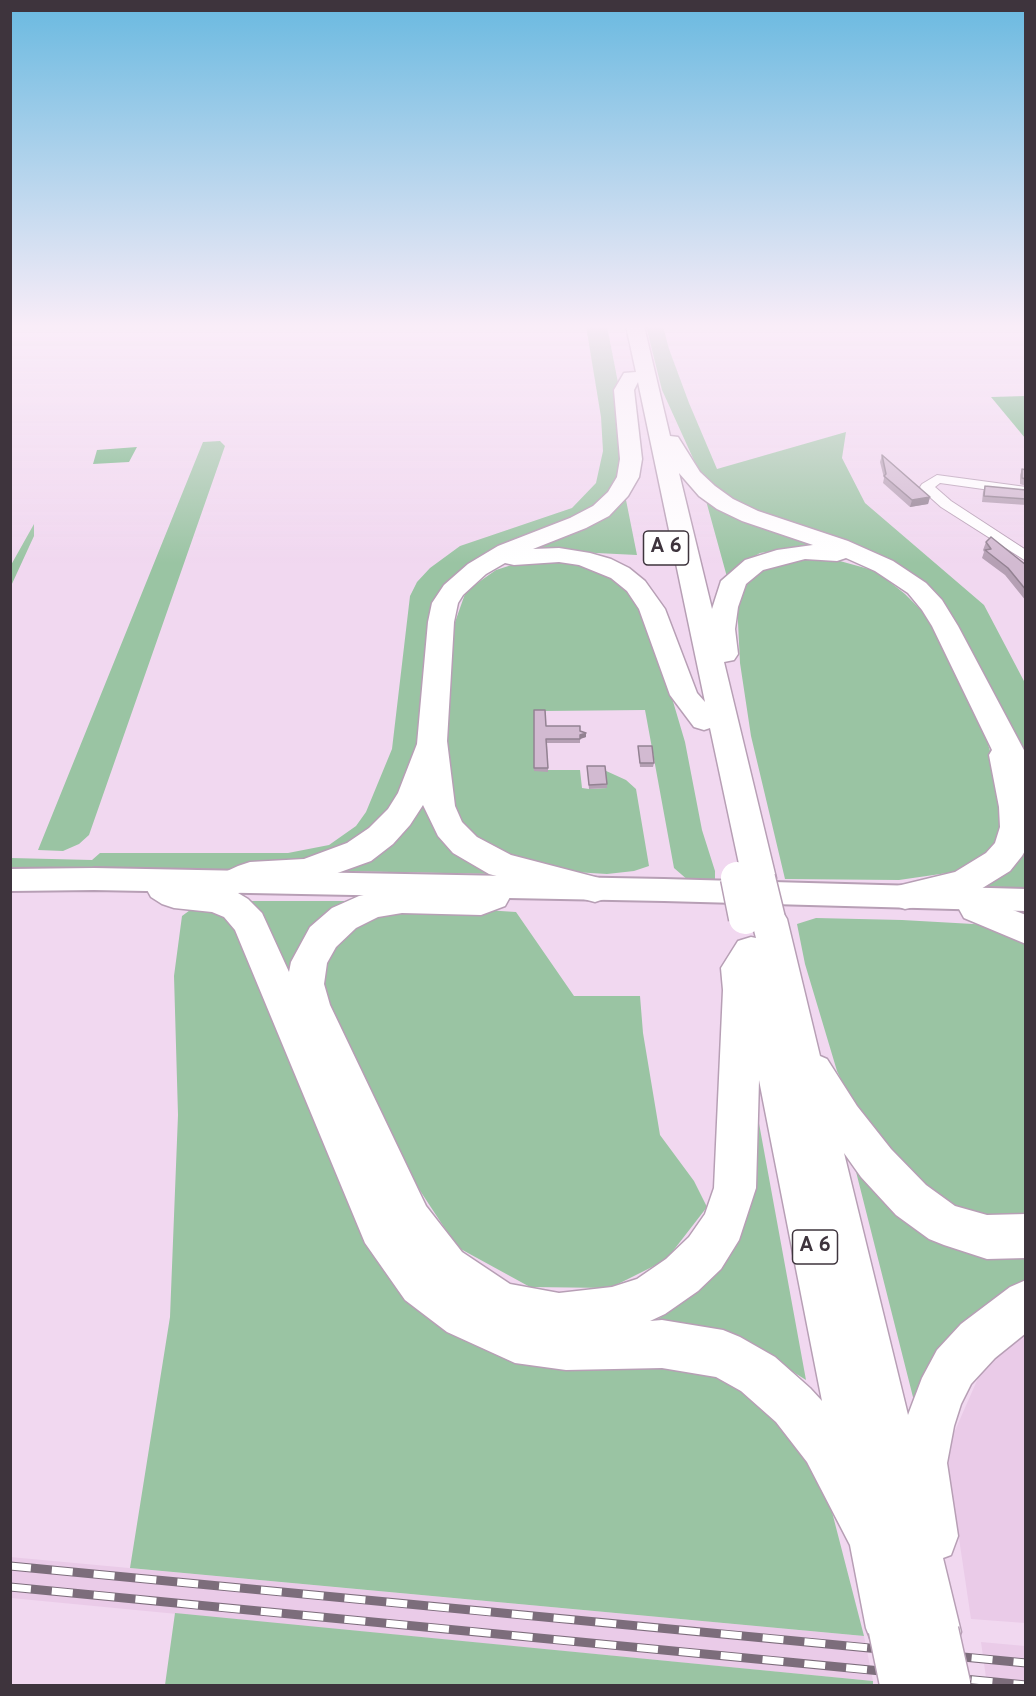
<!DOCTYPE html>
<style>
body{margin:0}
#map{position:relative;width:1036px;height:1696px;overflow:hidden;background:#f1d8f0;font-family:Overpass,sans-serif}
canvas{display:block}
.frame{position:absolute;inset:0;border:12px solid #3e343d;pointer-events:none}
</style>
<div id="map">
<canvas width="1036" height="1696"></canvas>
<div class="frame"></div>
</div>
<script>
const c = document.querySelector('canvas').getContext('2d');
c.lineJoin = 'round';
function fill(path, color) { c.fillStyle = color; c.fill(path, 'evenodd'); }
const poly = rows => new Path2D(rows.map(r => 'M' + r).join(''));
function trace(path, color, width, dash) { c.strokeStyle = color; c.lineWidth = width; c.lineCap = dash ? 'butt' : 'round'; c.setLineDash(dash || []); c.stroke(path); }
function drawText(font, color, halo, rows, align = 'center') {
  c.font = font + ' Overpass,sans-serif'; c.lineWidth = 6; c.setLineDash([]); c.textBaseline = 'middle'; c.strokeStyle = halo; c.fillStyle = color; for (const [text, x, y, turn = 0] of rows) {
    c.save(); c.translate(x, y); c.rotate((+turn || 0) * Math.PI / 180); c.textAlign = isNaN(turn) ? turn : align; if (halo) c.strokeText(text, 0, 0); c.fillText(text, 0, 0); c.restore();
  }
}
fill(poly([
 [1025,1325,1025,1623,971,1619,946,1451,986,1360],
 [10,1557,864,1636,873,1681,11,1598],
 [981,1642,1025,1646,1025,1685,987,1685]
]), '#eacbe8');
fill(poly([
 [586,326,607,326,620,393,619,477,597,508,472,564,446,584,417,765,377,833,272,872,11,869,11,858,92,860,100,853,288,853,329,845,356,826,366,812,392,749,410,596,417,582,430,568,460,546,572,508,596,483,603,451,601,417],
 [646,326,663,326,669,349,689,403,717,469,846,432,842,458,865,503,984,605,1025,683,1025,764,920,582,727,499,702,478,662,390],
 [220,441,225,446,89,835,79,844,63,851,38,850,203,442],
 [625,495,637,555,556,551,520,554],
 [705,497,830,547,792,548,760,553,740,565,727,577],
 [34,524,34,536,11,586,11,565],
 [829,558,876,571,905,594,927,616,959,678,987,741,1001,787,999,840,968,870,899,880,785,879,751,736,740,663,737,602,744,581,763,568,790,560],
 [521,562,567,562,585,565,611,575,629,590,651,627,685,742,702,830,715,871,715,882,689,881,674,868,645,710,544,711,548,770,580,770,582,788,589,789,607,788,604,770,626,780,636,789,649,866,634,871,607,874,574,872,500,856,459,828,445,761,454,625,466,591,496,570],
 [420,795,495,874,338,871],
 [1025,843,1025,888,980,886],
 [244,901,364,901,292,991],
 [201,902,232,917,371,1236,754,1388,807,1444,831,1508,864,1636,130,1568,170,1317,178,1115,174,976,182,916],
 [454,908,516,912,574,996,640,996,643,1033,660,1135,694,1181,707,1207,666,1260,610,1288,530,1287,457,1247,415,1183,319,994,324,957,367,916],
 [816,918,902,920,991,925,1025,943,1025,1217,971,1220,933,1201,856,1111,837,1071,805,964,797,924],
 [756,1107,806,1380,726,1330,654,1322,695,1292],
 [847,1136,892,1192,1025,1248,1025,1284,916,1409],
 [175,1613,873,1681,873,1685,165,1685]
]), '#9ac4a3');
fill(poly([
 [1025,396,1026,396,1025,438,991,397],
 [137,447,129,462,93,464,97,450]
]), '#6ab27c');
const minor = poly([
 [937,475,1026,487,1026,495,940,483,935,487,951,501,1026,550,1026,561,941,507,922,490,920,487,922,484,937,475]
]);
const secondary = poly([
 [94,868,664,879,1026,889,1026,911,664,901,94,890,10,891,10,869,94,868]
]);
const motorway = poly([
 [626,326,644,326,670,436,678,437,700,472,715,486,733,499,758,511,848,541,893,561,926,583,942,600,958,626,1026,754,1026,849,1022,856,1010,871,976,892,964,896,905,909,893,905,888,896,893,887,955,872,986,853,995,843,1000,827,999,807,989,755,992,750,932,626,922,610,908,593,875,571,846,558,837,561,805,559,763,570,746,584,738,607,735,629,738,654,734,660,724,662,776,878,771,887,759,891,747,887,742,878,710,728,704,730,694,727,670,695,639,609,627,591,611,578,579,565,559,562,514,565,505,563,486,574,463,595,458,603,454,622,447,741,455,806,462,822,477,837,511,855,607,880,612,889,607,898,595,902,489,874,453,853,438,836,423,805,410,825,393,844,371,861,304,885,255,887,238,893,248,899,262,913,289,972,291,962,310,927,332,908,359,896,402,887,478,889,493,884,505,888,510,897,505,906,481,915,402,913,378,917,356,928,336,947,327,963,324,984,330,1005,426,1206,462,1252,510,1284,559,1293,612,1287,637,1279,666,1259,689,1237,705,1214,714,1188,723,990,721,968,738,941,751,937,756,938,751,919,757,909,769,905,781,909,787,919,820,1056,827,1059,857,1106,891,1149,926,1185,955,1206,987,1215,1026,1214,1026,1258,987,1259,944,1245,929,1239,896,1215,861,1177,844,1153,908,1415,922,1378,937,1350,961,1324,1010,1287,1026,1280,1026,1333,995,1358,971,1384,961,1404,954,1426,947,1463,958,1536,951,1555,943,1558,961,1632,953,1652,933,1660,913,1652,912,1648,894,1656,874,1648,866,1628,850,1545,807,1462,776,1422,741,1391,716,1377,662,1368,566,1370,515,1363,447,1332,405,1300,365,1243,235,930,224,917,212,912,174,908,162,904,151,897,146,888,151,879,163,875,181,883,224,888,220,881,225,872,238,866,250,862,304,859,347,843,369,828,388,809,398,793,417,744,428,622,432,603,444,585,468,564,498,546,570,518,593,506,608,492,617,477,620,459,614,390,624,373,636,372,626,326],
 [638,382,705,702,697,693,665,609,645,581,629,568,611,559,590,553,559,548,533,549,586,528,609,516,628,496,639,477,642,459,634,390,638,382],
 [679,473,699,496,717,509,742,521,813,545,777,550,745,560,721,581,712,609,679,473],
 [759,1080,822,1401,810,1388,775,1357,740,1337,723,1330,662,1320,650,1321,665,1314,698,1291,721,1269,739,1240,756,1188,759,1080],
 [976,896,1026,915,1026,944,964,918,959,909,964,900,976,896]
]);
trace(minor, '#b79fb5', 2);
trace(secondary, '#b79fb5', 4);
trace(motorway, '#b79fb5', 3);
fill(minor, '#fff');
fill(secondary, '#fff');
fill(motorway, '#fff');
const rail = poly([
 [10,1566,1026,1663],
 [10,1587,1026,1685]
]);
trace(rail, '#7c6d7b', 9);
trace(rail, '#fff', 7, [21]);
const motorwayBridgeFar1 = poly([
 [737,878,745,918],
 [759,878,769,919]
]);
const motorwayBridge = poly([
 [894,1628,906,1686],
 [933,1632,945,1686]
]);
trace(motorwayBridgeFar1, '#b79fb5', 35, []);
trace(motorwayBridge, '#b79fb5', 54, []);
trace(motorwayBridgeFar1, '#fff', 32);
trace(motorwayBridge, '#fff', 51);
fill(poly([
 [882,455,930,497,928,504,910,507,883,483,884,478,880,462],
 [1022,469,1026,470,1026,486,1020,484,1020,475],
 [985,486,1026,490,1026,505,982,502,983,492],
 [986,542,1026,565,1026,601,1005,575,982,558,984,552,983,550],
 [534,710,546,726,580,731,586,733,586,737,580,739,580,743,547,743,548,772,534,771],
 [638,746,654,763,653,767,640,767],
 [587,766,607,784,607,788,589,789]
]), '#b5a0b4');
fill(poly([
 [930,497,928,504,910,507,912,500],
 [586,733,586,737,580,739,580,735]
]), '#938292');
const building = poly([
 [882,455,930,497,912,500,884,476,886,474,882,455],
 [1022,469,1026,470,1026,479,1022,478,1022,469],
 [985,486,1026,490,1026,499,984,496,985,486],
 [991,537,1026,565,1026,590,1008,568,985,550,991,549,986,542,991,537],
 [534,710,545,710,546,726,580,726,580,731,586,733,580,735,580,739,546,739,548,768,534,768,534,710],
 [638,746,652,746,654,763,640,763,638,746],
 [587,766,605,766,607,784,589,785,587,766]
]);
fill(building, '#d2bad1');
trace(building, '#938292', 1.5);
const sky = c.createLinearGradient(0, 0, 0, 563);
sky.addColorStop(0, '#69b9e0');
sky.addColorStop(0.58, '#f9edf8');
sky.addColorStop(1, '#f9edf800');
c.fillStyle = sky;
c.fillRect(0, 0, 1036, 563);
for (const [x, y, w] of [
 [666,548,45],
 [815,1247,45]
]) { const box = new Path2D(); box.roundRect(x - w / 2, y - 17, w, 34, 4.5); c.fillStyle = '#fff'; c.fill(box); trace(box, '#3e343d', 1.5); }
drawText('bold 20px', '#3e343d', null, [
 ["A 6",666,548],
 ["A 6",815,1247]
]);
</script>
